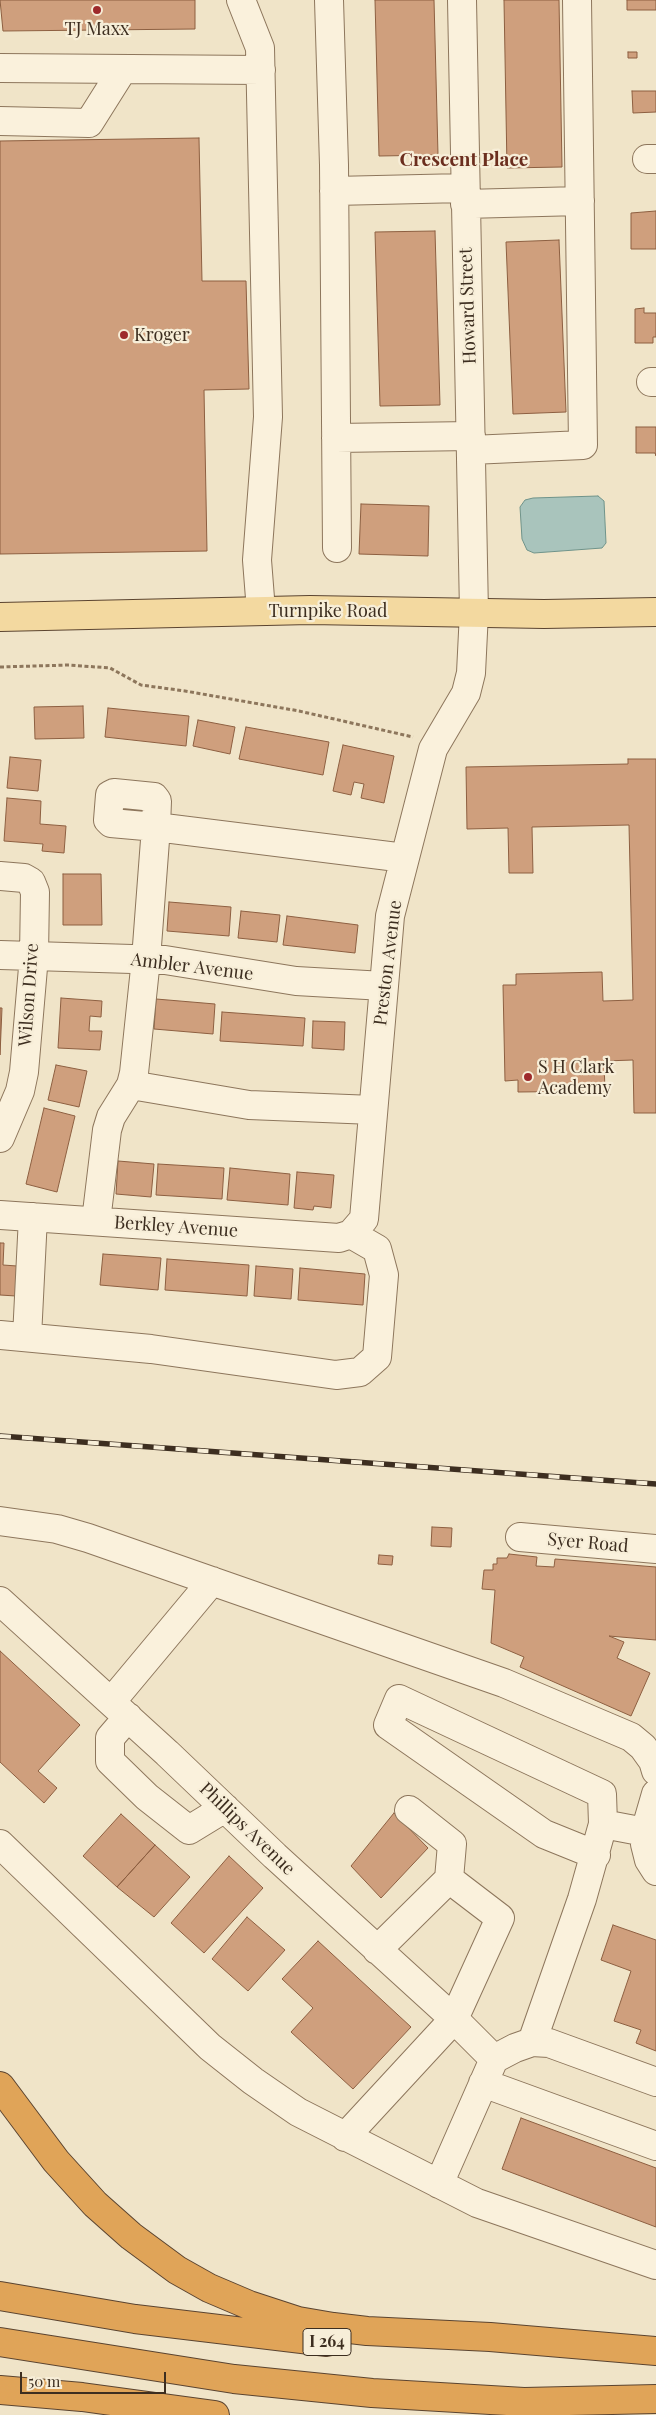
<!DOCTYPE html>
<style>
body{margin:0}
#map{position:relative;width:656px;height:2415px;overflow:hidden;background:#f0e4c8;font-family:"Playfair Display",serif}
canvas{display:block}
.scale{position:absolute;left:20px;top:2372px;width:146px;height:22px;box-sizing:border-box;border:2px solid #3d2e20;border-top:0;padding-left:6px;font-size:15px;line-height:18px;white-space:nowrap;color:#3d2e20;-webkit-text-stroke:4px #f7eed8;paint-order:stroke}
</style>
<div id="map">
<canvas width="656" height="2415"></canvas>
<div class="scale">50 m</div>
</div>
<script>
const c = document.querySelector('canvas').getContext('2d');
c.lineJoin = 'round';
function fill(path, color) { c.fillStyle = color; c.fill(path, 'evenodd'); }
const poly = rows => new Path2D(rows.map(r => 'M' + r).join(''));
function trace(path, color, width, dash) { c.strokeStyle = color; c.lineWidth = width; c.lineCap = dash ? 'butt' : 'round'; c.setLineDash(dash || []); c.stroke(path); }
function drawText(font, color, halo, rows, align = 'center') {
  c.font = font + ' "Playfair Display",serif'; c.lineWidth = 4.5; c.setLineDash([]); c.textBaseline = 'middle'; c.strokeStyle = halo; c.fillStyle = color; for (const [text, x, y, turn = 0] of rows) {
    c.save(); c.translate(x, y); c.rotate((+turn || 0) * Math.PI / 180); c.textAlign = isNaN(turn) ? turn : align; if (halo) c.strokeText(text, 0, 0); c.fillText(text, 0, 0); c.restore();
  }
}
const water = poly([
 [598,496,604,501,606,543,602,548,534,553,527,550,522,539,520,507,525,500,533,498,598,496]
]);
fill(water, '#a9c4bc');
trace(water, '#6f938a', 1);
const building = poly([
 [0,0,195,0,195,29,3,31,0,0],
 [375,0,434,0,438,155,379,156,375,0],
 [504,0,559,0,562,167,507,168,504,0],
 [627,0,656,0,656,10,627,10,627,0],
 [628,52,637,52,637,58,628,58,628,52],
 [632,91,656,91,656,112,633,113,632,91],
 [199,138,202,281,246,281,249,389,204,390,207,551,0,554,0,141,199,138],
 [656,211,656,249,631,249,631,213,656,211],
 [435,231,440,405,380,406,375,232,435,231],
 [559,240,566,412,513,414,506,242,559,240],
 [644,308,644,313,656,313,656,337,653,337,653,343,635,343,635,309,644,308],
 [636,427,656,427,656,456,655,453,636,453,636,427],
 [361,504,429,506,428,556,359,554,361,504],
 [83,706,84,738,35,739,34,707,83,706],
 [108,708,189,716,186,746,105,737,108,708],
 [198,720,235,727,230,754,193,746,198,720],
 [246,727,329,742,323,775,239,759,246,727],
 [343,745,394,756,384,803,361,798,364,784,354,782,351,795,333,791,343,745],
 [10,757,41,760,38,791,7,788,10,757],
 [628,759,656,759,656,1113,634,1113,633,1060,604,1061,605,1091,518,1092,518,1080,505,1081,503,985,516,985,516,974,602,972,603,1001,633,1000,629,825,532,827,533,873,509,873,508,828,467,829,466,767,628,764,628,759],
 [7,798,41,801,40,824,66,826,64,853,42,851,43,844,4,841,7,798],
 [63,874,101,874,102,925,63,925,63,874],
 [169,902,231,907,229,936,167,931,169,902],
 [241,911,280,915,277,942,238,938,241,911],
 [287,916,358,925,355,953,283,945,287,916],
 [61,998,102,1001,101,1017,90,1016,89,1031,102,1031,100,1050,58,1048,61,998],
 [156,999,215,1004,213,1034,154,1029,156,999],
 [0,1008,2,1008,0,1055,0,1008],
 [222,1012,305,1018,303,1046,220,1041,222,1012],
 [313,1021,345,1022,344,1050,312,1048,313,1021],
 [56,1065,87,1071,79,1107,48,1100,56,1065],
 [44,1108,75,1116,57,1192,26,1184,44,1108],
 [118,1161,154,1164,151,1197,116,1194,118,1161],
 [158,1164,224,1168,222,1199,156,1195,158,1164],
 [230,1168,290,1174,288,1205,227,1200,230,1168],
 [297,1172,334,1175,331,1208,314,1206,313,1210,294,1208,297,1172],
 [0,1243,4,1243,3,1265,17,1266,16,1296,0,1295,0,1243],
 [103,1254,161,1258,158,1290,100,1285,103,1254],
 [167,1259,249,1265,247,1296,165,1290,167,1259],
 [256,1266,293,1269,291,1299,254,1296,256,1266],
 [300,1268,365,1274,363,1305,298,1300,300,1268],
 [432,1527,452,1528,451,1547,431,1546,432,1527],
 [509,1554,537,1557,536,1566,554,1567,555,1559,656,1567,656,1640,609,1636,624,1642,617,1658,650,1673,631,1716,520,1667,524,1657,491,1643,495,1590,482,1589,484,1570,493,1570,493,1564,497,1564,497,1558,507,1558,509,1554],
 [379,1555,393,1556,392,1565,378,1564,379,1555],
 [0,1651,80,1725,38,1771,57,1788,44,1803,0,1762,0,1651],
 [394,1813,428,1848,381,1898,351,1866,394,1813],
 [121,1814,155,1845,117,1887,83,1856,121,1814],
 [155,1845,190,1877,154,1917,117,1887,155,1845],
 [229,1856,263,1888,204,1953,171,1923,229,1856],
 [247,1917,285,1950,248,1991,212,1959,247,1917],
 [613,1925,656,1940,656,2051,636,2043,641,2030,614,2021,631,1971,601,1960,613,1925],
 [318,1941,411,2027,353,2089,291,2032,313,2008,282,1979,318,1941],
 [521,2118,656,2168,656,2227,502,2169,521,2118]
]);
fill(building, '#cf9f7d');
trace(building, '#8d5f41', 1);
const minor = poly([
 [241,0,260,48,268,417,257,560,261,611],
 [329,0,334,165,337,548],
 [0,68,261,70],
 [0,121,89,123,123,69],
 [647,159,656,159],
 [334,191,464,188],
 [465,204,580,201],
 [651,382,656,382],
 [336,438,471,436],
 [471,450,583,445,577,0],
 [114,793,154,797,157,801,156,827,111,823,108,820,110,795,114,793],
 [0,876,24,878,31,882,35,892,34,956,24,1072,20,1091,0,1138],
 [0,955,165,960,296,981,384,986],
 [131,1085,249,1105,373,1110],
 [0,1215,339,1238,351,1234],
 [96,1221,107,1130,111,1117,131,1085,134,1073,146,959,156,827,405,858],
 [351,1234,364,1219,390,916,433,749,466,693,471,673,474,612,462,0],
 [0,1335,151,1349,336,1375,360,1372,377,1357,384,1275,377,1249,351,1234],
 [27,1337,33,1217],
 [0,1521,57,1529,88,1538,504,1683,631,1737,643,1747,653,1761,656,1771],
 [520,1537,656,1549],
 [0,1601,167,1753,275,1856,454,2019,494,2059],
 [111,1702,212,1581],
 [128,1717,110,1738,110,1761,147,1797,189,1830,225,1808],
 [656,1794,645,1832,645,1844,649,1860,656,1871],
 [409,1810,452,1844,449,1879],
 [0,1844,210,2047,253,2081,298,2112,477,2203,656,2265],
 [596,1855,544,1834,388,1725,399,1699,602,1794,603,1824],
 [532,2042,582,1899,603,1824,645,1832],
 [483,2083,656,2146],
 [345,2137,454,2019,500,1918,449,1879,377,1950],
 [439,2184,494,2059,515,2048,532,2042,549,2043,656,2082]
]);
const major = poly([
 [0,617,310,610,544,614,656,612]
]);
const highway = poly([
 [0,2086,56,2161,95,2204,131,2236,177,2270,209,2288,249,2305,298,2321,333,2327,367,2331,490,2337,656,2351],
 [0,2296,135,2319,327,2342],
 [0,2342,234,2379,372,2393,524,2402,656,2399],
 [0,2390,82,2397,215,2415]
]);
trace(minor, '#8d765c', 30);
trace(major, '#5b4430', 30);
trace(highway, '#5b4430', 30);
trace(poly([
 [0,667,69,665,110,668,141,685,185,691,299,711,413,737]
]), '#8d765c', 3, [4, 2.5]);
trace(minor, '#faf1dc', 28);
trace(major, '#f3d9a0', 28);
trace(highway, '#e0a458', 28);
const rail = poly([
 [0,1436,656,1484]
]);
trace(rail, '#3d2e20', 5.5);
trace(rail, '#f7eed8', 4, [11]);
for (const [x, y, r, color] of [
 [97,10,5,"#9e2a2b"],
 [124,335,5,"#9e2a2b"],
 [528,1077,5,"#9e2a2b"]
]) { const dot = new Path2D(); dot.arc(x, y, r, 0, 2 * Math.PI); c.fillStyle = color; c.fill(dot); trace(dot, '#f7eed8', 2); }
for (const [x, y, w] of [
 [327,2342,48]
]) { const box = new Path2D(); box.roundRect(x - w / 2, y - 13.5, w, 27, 4); c.fillStyle = '#f7eed8'; c.fill(box); trace(box, '#3d2e20', 1); }
drawText('bold 16px', '#3d2e20', null, [
 ["I 264",327,2342]
]);
drawText('18px', '#3d2e20', '#f7eed8', [
 ["TJ Maxx",97,29,"center"],
 ["Kroger",134,335],
 ["S H Clark",538,1067],
 ["Academy",538,1088]
], 'left');
drawText('18px', '#3d2e20', '#f7eed8', [
 ["Howard Street",468,306,-92],
 ["Turnpike Road",328,611],
 ["Preston Avenue",388,963,-83],
 ["Ambler Avenue",192,967,7],
 ["Wilson Drive",29,995,-86],
 ["Berkley Avenue",176,1227,4],
 ["Syer Road",588,1543,5],
 ["Phillips Avenue",247,1829,44]
]);
drawText('bold 19px', '#6b2e1e', '#f7eed8', [
 ["Crescent Place",464,160]
]);
</script>
